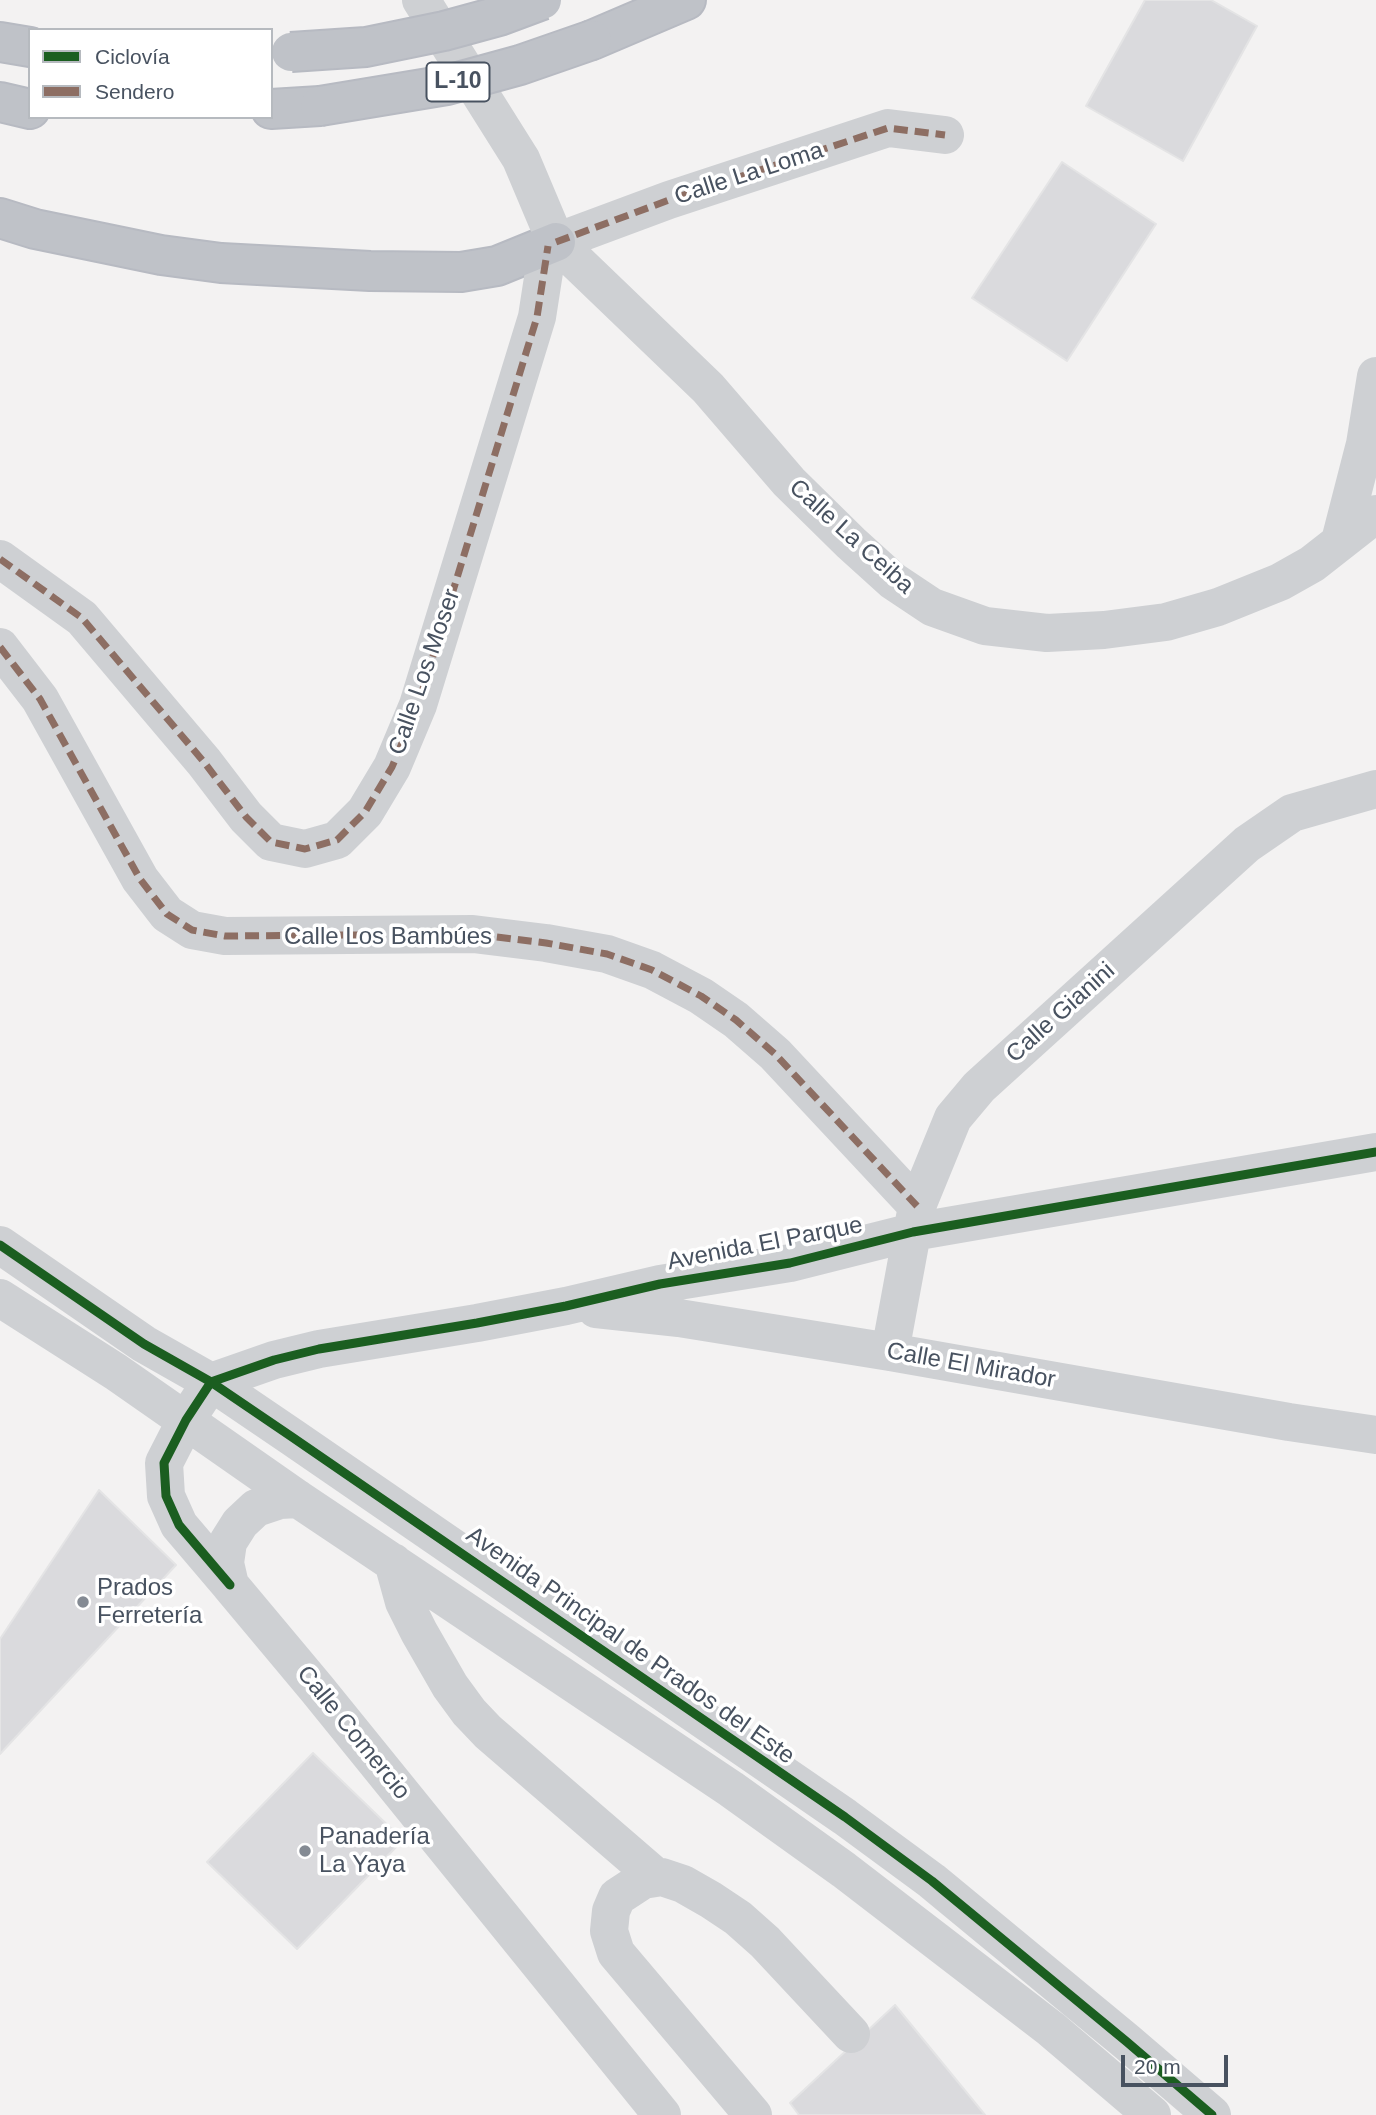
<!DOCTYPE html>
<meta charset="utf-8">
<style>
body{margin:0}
#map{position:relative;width:1376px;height:2115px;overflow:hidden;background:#f3f2f2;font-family:Arial,sans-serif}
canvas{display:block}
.legend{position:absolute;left:28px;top:28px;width:245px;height:91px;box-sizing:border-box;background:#fff;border:2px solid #b6babf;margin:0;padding:9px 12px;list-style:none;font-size:21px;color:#485260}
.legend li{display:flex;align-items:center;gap:14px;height:35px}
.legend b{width:35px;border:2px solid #b6babf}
.scale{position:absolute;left:1121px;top:2055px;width:107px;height:32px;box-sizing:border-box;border:4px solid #485260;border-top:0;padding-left:9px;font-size:21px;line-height:24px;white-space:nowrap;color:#485260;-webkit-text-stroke:5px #fff;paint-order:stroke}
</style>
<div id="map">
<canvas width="1376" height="2115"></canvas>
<ul class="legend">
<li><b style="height:9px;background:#1b5e20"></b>Ciclovía</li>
<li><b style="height:9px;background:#8d6e63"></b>Sendero</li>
</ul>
<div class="scale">20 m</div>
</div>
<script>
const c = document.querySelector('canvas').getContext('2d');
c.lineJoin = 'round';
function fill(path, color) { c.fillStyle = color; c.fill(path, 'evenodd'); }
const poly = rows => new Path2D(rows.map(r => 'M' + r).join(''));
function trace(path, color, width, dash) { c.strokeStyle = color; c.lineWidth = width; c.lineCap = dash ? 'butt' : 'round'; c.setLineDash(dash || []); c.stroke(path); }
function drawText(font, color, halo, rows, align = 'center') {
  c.font = font + ' Arial,sans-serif'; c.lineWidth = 7; c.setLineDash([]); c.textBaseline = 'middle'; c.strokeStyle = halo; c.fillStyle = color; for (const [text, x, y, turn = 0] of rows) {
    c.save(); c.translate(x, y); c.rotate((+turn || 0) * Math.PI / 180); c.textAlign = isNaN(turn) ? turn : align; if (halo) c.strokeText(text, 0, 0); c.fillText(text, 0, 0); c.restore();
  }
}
const building = poly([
 [1145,0,1211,0,1257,26,1183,161,1086,106,1145,0],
 [1062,162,1156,224,1067,361,972,298,1062,162],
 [99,1490,176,1565,0,1754,0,1639,99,1490],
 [313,1753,403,1840,297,1949,207,1862,313,1753],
 [895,2005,985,2115,799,2115,790,2103,895,2005]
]);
fill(building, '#dadadd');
trace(building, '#e4e4e5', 2);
const highway = poly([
 [592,40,686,0],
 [0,42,30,47],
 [0,102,30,109],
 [271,109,320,106],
 [0,218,35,229,161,255,221,263,370,271,461,272,497,266,556,242]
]);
trace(highway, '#b7bac2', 42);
trace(poly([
 [421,0,521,159,556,242,708,388,789,482,851,543,893,581,932,607,985,626,1047,633,1104,630,1166,622,1218,607,1280,582,1312,564,1376,514],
 [556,242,669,200,888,128,945,135],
 [1340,541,1365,444,1376,376],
 [0,559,82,618,204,762,246,817,271,842,305,849,337,840,365,812,392,767,418,705,537,317,548,246],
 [0,647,40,699,140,879,167,914,192,930,225,936,473,934,546,943,607,954,652,970,701,996,736,1020,775,1054,917,1206],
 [0,1245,144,1344,211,1382,292,1437,845,1817,932,1881,1127,2042,1212,2115],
 [0,1298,116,1372,298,1499,731,1789,844,1870,1051,2029,1152,2115],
 [596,1309,679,1318,890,1352,1289,1422,1376,1435],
 [890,1352,917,1206,953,1118,979,1087,1247,844,1292,813,1376,789],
 [298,1499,280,1500,256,1508,240,1523,228,1542,225,1563,230,1585,317,1689,662,2115],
 [393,1562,404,1602,419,1632,450,1686,469,1712,488,1732,656,1877],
 [230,1585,179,1525,166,1496,164,1463,186,1420,211,1382,274,1360,319,1349,477,1323,566,1306,660,1284,790,1263,913,1232,1376,1152],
 [753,2115,616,1953,609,1931,611,1911,617,1897,643,1880,662,1877,683,1884,711,1900,738,1918,765,1942,851,2034]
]), '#ced0d3', 38);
trace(highway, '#bfc2c8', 38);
const highwayBridge = poly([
 [291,52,366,47,444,31,499,16,542,0],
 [320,106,447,85,520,65,592,40]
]);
trace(highwayBridge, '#b7bac2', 42, []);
trace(highwayBridge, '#bfc2c8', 38);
trace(poly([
 [556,242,669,200,888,128,945,135],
 [0,559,82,618,204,762,246,817,271,842,305,849,337,840,365,812,392,767,418,705,537,317,548,246],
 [0,647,40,699,140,879,167,914,192,930,225,936,473,934,546,943,607,954,652,970,701,996,736,1020,775,1054,917,1206]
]), '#8d6e63', 7, [14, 7]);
trace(poly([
 [0,1245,144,1344,211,1382,292,1437,845,1817,932,1881,1127,2042,1212,2115],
 [230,1585,179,1525,166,1496,164,1463,186,1420,211,1382,274,1360,319,1349,477,1323,566,1306,660,1284,790,1263,913,1232,1376,1152]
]), '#1b5e20', 9);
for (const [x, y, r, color] of [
 [83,1602,7,"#848a93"],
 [305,1851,7,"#848a93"]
]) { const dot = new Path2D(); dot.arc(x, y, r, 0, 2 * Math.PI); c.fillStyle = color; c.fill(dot); trace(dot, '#fff', 2.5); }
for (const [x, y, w] of [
 [458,82,63]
]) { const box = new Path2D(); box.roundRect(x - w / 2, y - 19.5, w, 39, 5); c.fillStyle = '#fff'; c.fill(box); trace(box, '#485260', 2); }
drawText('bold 23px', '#485260', null, [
 ["L-10",458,82]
]);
drawText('24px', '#485260', '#fff', [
 ["Calle La Loma",749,174,-18],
 ["Calle La Ceiba",851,537,42],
 ["Calle Los Moser",425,672,-71],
 ["Calle Los Bambúes",388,937],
 ["Calle Gianini",1061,1013,-42],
 ["Avenida El Parque",765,1244,-11],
 ["Calle El Mirador",971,1366,10],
 ["Avenida Principal de Prados del Este",630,1646,35],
 ["Calle Comercio",353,1733,51]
]);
drawText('24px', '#485260', '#fff', [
 ["Prados",97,1588],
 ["Ferretería",97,1616],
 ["Panadería",319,1837],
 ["La Yaya",319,1865]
], 'left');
</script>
